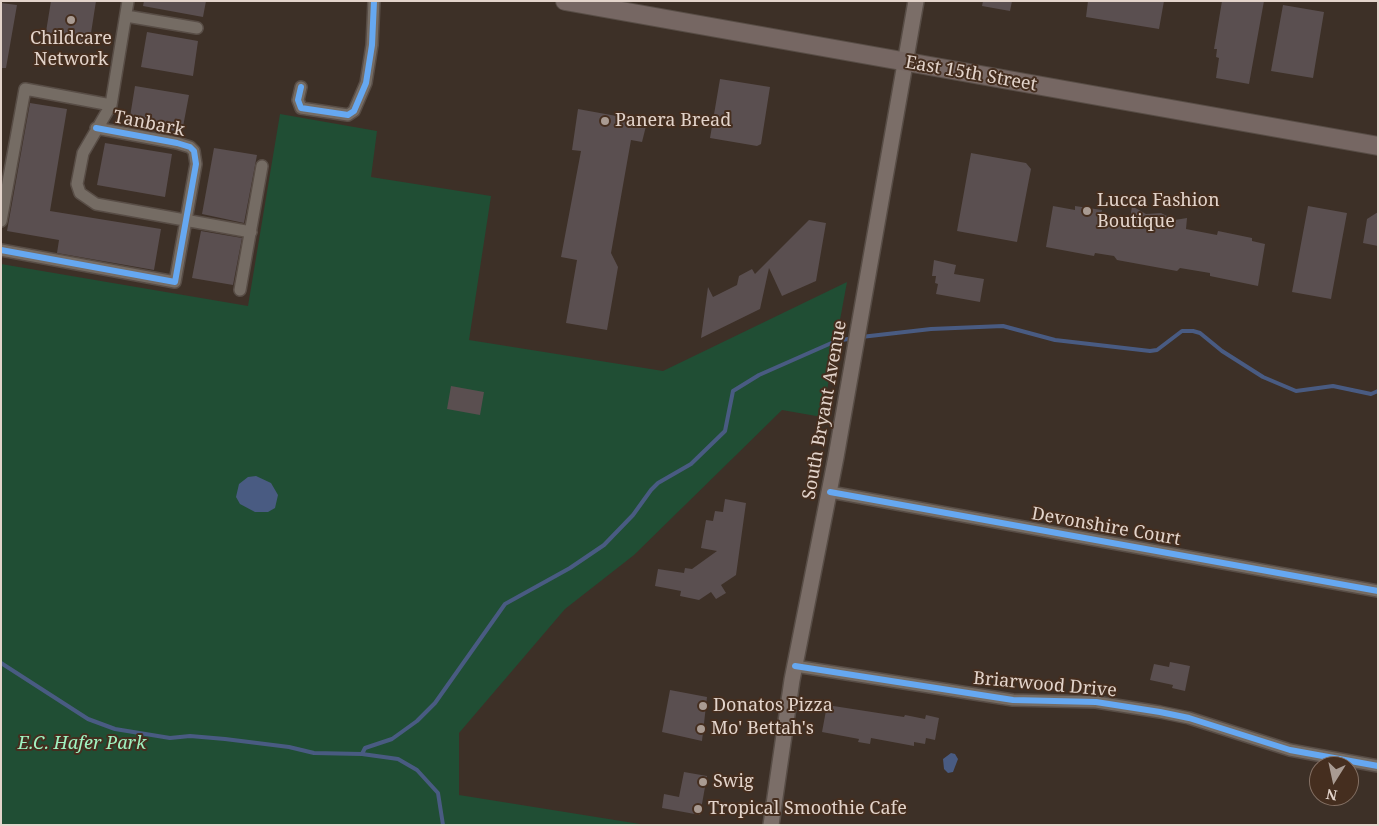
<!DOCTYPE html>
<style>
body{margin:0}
#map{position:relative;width:1379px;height:826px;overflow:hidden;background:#3d3027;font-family:"Noto Serif",serif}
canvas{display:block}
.frame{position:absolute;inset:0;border:2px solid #e3d4cb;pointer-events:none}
.north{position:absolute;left:1309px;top:756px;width:50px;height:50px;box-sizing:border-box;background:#452e1f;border:1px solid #847064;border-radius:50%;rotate:190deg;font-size:14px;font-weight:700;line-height:20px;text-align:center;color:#e3d4cb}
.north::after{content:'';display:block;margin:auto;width:18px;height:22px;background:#a99b92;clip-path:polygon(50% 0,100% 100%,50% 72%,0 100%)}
</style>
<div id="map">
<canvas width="1379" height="826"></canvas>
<div class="frame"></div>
<div class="north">N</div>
</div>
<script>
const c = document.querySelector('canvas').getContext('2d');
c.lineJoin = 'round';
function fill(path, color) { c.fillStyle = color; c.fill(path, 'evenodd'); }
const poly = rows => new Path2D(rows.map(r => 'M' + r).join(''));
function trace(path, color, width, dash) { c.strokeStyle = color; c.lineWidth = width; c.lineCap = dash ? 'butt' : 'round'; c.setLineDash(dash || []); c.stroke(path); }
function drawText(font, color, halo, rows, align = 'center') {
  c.font = font + ' "Noto Serif",serif'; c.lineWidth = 4; c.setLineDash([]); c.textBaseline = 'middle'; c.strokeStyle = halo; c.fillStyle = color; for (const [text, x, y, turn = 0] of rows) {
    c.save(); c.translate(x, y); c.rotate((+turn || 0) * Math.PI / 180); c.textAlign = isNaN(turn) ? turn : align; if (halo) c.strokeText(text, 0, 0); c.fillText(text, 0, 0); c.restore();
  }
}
fill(poly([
 [280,114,377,131,371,177,491,196,469,340,663,371,847,282,822,417,782,410,634,555,565,609,459,733,459,795,646,825,1,825,1,264,248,306]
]), '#204e34');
fill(poly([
 [256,476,271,483,278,495,275,508,268,512,255,512,240,504,236,497,239,484,248,477],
 [951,753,955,754,958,759,953,772,948,773,944,769,943,759]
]), '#495b82');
trace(poly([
 [861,337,931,329,1003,326,1055,340,1150,351,1157,350,1182,331,1193,331,1200,333,1222,351,1263,377,1296,391,1333,386,1371,394,1378,391],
 [1,663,88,719,115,729,170,738,190,736,225,739,289,747,314,753,362,754,398,759,417,770,438,793,443,825],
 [362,754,365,748,392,739,417,721,435,703,505,604,570,568,604,545,633,515,651,490,658,483,691,464,725,431,733,391,759,375,836,341,854,338]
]), '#495b82', 4);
fill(poly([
 [51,1,96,1,89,46,45,38],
 [144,1,206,1,203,17,143,6],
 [983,1,1012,1,1010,11,982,6],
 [1088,1,1164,1,1159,29,1086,17],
 [1222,1,1264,1,1249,84,1216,78,1219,58,1216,57,1217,49,1214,49],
 [1,3,17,5,6,68,1,68],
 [1283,5,1324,12,1313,78,1271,71],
 [147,32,198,41,193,76,141,67],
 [720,79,770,87,761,144,757,146,710,138],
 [135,86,189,95,182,132,129,123],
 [30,103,67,109,50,211,161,229,154,270,57,253,59,240,7,231],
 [578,109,633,119,638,115,646,126,642,142,631,140,611,253,618,267,607,330,566,323,577,260,561,257,581,151,572,150],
 [105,143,172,154,165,197,97,185],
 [214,148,257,155,244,223,202,214],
 [971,153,1026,163,1031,169,1017,242,957,231],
 [1053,206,1075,210,1075,206,1102,210,1101,214,1130,220,1132,206,1146,214,1161,213,1175,220,1187,218,1186,229,1217,235,1218,231,1252,238,1252,241,1265,244,1258,286,1210,276,1210,273,1180,268,1177,271,1117,260,1114,256,1095,253,1094,256,1046,247],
 [1308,206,1347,213,1331,299,1292,292],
 [1378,212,1378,246,1363,243,1367,219],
 [809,220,826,223,816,281,782,296,769,268,760,309,701,338,708,287,713,297,737,285,739,276,752,269,755,274],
 [201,231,242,238,233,285,192,278],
 [934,260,956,265,954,274,984,279,980,302,936,294,938,284,935,283,936,276,932,276],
 [451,386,484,392,480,415,447,409],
 [725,499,746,503,736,575,721,585,726,593,716,599,711,592,699,600,680,596,681,591,655,586,658,569,684,573,685,568,692,569,717,551,701,548,706,520,713,521,715,511,723,512],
 [1170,662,1190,666,1185,691,1172,688,1173,685,1150,680,1154,664,1169,667],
 [670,690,707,697,702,741,662,732],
 [827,705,904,717,905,715,925,719,926,715,939,718,935,740,926,738,925,744,914,742,914,746,871,738,870,744,858,742,859,739,822,732],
 [684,772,707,776,700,815,662,808,664,794,679,797]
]), '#5a4f50');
const street = poly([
 [128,1,111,105,83,153,77,184,80,193,96,204,251,232],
 [126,16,197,28],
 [301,87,298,100,301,108,348,115,354,111,366,83,372,45,374,1],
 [1,221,25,89,111,105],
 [1,250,175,282,196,164,194,151,190,147,177,143,96,128],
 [240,290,262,166],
 [830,492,1378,591],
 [795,666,1013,700,1096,702,1160,712,1189,718,1290,750,1378,766]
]);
const secondary = poly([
 [771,825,792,680,836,457,916,1]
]);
const primary = poly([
 [565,1,1378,146]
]);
trace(street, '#584d46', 14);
trace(secondary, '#584d46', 18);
trace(primary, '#584d46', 20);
trace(street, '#756c64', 11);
trace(secondary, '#7b6e68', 15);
trace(primary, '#766763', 18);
trace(poly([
 [301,87,298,100,301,108,348,115,354,111,366,83,372,45,374,1],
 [1,250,175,282,196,164,194,151,190,147,177,143,96,128],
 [830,492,1378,591],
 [795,666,1013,700,1096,702,1160,712,1189,718,1290,750,1378,766]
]), '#66a8f1', 6);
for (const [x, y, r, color] of [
 [71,20,5,"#a99b92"],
 [605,121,5,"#a99b92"],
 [1087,211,5,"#a99b92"],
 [703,706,5,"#a99b92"],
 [701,729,5,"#a99b92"],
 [703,782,5,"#a99b92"],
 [698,809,5,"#a99b92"]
]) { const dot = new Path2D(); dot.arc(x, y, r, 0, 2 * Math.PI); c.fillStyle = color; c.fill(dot); trace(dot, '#452e1f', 2); }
drawText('18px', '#e3d4cb', '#452e1f', [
 ["Childcare",71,39,"center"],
 ["Network",71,60,"center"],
 ["Panera Bread",615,121],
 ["Lucca Fashion",1097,201],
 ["Boutique",1097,222],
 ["Donatos Pizza",713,706],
 ["Mo' Bettah's",711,729],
 ["Swig",713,782],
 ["Tropical Smoothie Cafe",708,809]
], 'left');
drawText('18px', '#e3d4cb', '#452e1f', [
 ["East 15th Street",971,74,10],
 ["Tanbark",149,124,11],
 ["South Bryant Avenue",825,410,-80],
 ["Devonshire Court",1106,527,10],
 ["Briarwood Drive",1045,685,5]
]);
drawText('italic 18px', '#a0f3c1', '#452e1f', [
 ["E.C. Hafer Park",82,744]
]);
</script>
